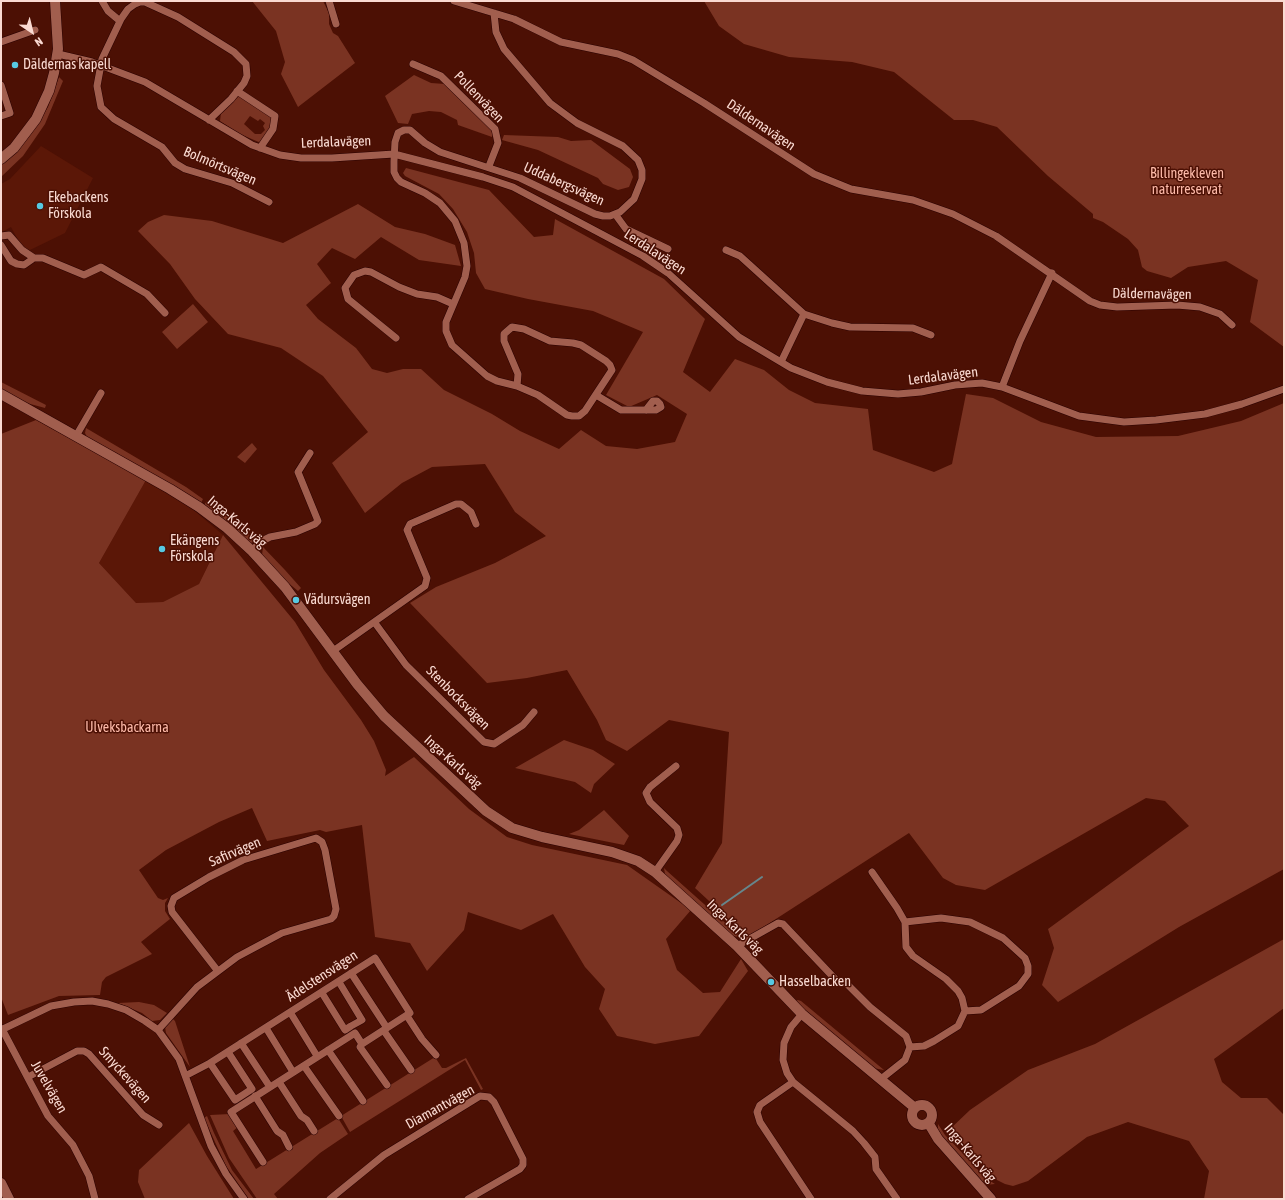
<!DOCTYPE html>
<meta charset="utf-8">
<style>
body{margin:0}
#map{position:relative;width:1285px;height:1200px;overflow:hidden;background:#4c1004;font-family:"Asap Condensed",sans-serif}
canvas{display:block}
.frame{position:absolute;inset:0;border:2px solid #fadad2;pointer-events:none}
.north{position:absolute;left:12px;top:12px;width:40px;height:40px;-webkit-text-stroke:3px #4c1004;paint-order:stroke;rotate:145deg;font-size:11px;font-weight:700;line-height:16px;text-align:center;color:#fadad2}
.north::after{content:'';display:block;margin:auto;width:14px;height:18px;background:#fadad2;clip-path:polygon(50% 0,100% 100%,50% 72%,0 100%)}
</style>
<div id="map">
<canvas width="1285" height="1200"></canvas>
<div class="frame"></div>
<div class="north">N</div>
</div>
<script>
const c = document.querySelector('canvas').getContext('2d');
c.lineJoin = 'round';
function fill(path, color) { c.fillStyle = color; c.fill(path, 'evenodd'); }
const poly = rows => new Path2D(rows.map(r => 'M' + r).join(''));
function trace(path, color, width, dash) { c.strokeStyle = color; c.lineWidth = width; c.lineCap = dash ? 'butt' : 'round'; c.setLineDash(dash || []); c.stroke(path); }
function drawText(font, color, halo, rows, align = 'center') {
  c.font = font + ' "Asap Condensed",sans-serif'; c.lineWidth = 3; c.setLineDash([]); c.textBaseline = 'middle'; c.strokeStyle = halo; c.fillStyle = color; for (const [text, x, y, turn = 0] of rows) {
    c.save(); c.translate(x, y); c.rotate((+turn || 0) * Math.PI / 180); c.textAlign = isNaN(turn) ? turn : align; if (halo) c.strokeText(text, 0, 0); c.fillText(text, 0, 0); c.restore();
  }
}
fill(poly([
 [41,146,93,178,65,233,30,250,22,247,11,227,2,232,1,231,1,184,10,179],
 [146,480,183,501,223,535,199,584,163,602,136,603,99,563]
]), '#5b1707');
fill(poly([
 [252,1,323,1,329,13,329,24,333,33,338,36,355,63,298,107,281,74,285,62,276,31],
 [704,1,1284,1,1284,347,1250,322,1258,280,1226,261,1188,267,1171,278,1147,271,1142,267,1138,250,1128,239,1103,222,1093,218,1093,214,1048,176,997,127,973,120,954,120,894,72,852,62,789,57,744,44,719,26],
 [414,75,431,83,445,84,491,130,493,134,492,137,458,125,457,120,441,112,429,111,412,114,408,124,398,123,385,96],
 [59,77,63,81,45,124,23,156,1,177,1,164,7,159,41,118,48,107],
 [239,96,273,116,271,128,261,143,240,134,220,121,221,113],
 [250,116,258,121,260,119,265,123,263,126,265,130,261,134,255,134,244,124],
 [504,135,558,137,571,141,591,140,630,169,633,177,629,187,618,190,603,184,598,178,538,150,502,140],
 [406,168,489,190,534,237,553,235,555,219,664,279,705,319,683,372,710,392,735,359,764,370,789,390,815,403,868,409,873,450,934,472,952,464,966,394,993,398,1041,422,1096,437,1178,436,1241,421,1284,403,1284,869,1179,927,1058,1002,1042,985,1054,948,1048,929,1189,826,1165,801,1146,798,985,890,956,885,943,878,909,833,748,937,695,888,722,843,729,732,669,720,627,751,606,740,597,720,567,670,527,678,487,683,410,603,436,587,495,563,546,536,515,512,485,464,432,467,402,483,365,513,332,463,368,432,323,376,281,348,228,334,195,299,170,264,138,231,148,222,164,215,212,221,283,243,358,204,395,227,425,234,455,245,461,266,419,260,381,237,355,259,332,248,317,264,331,283,306,305,318,319,356,348,372,369,387,373,403,369,421,369,444,390,492,414,520,431,559,449,581,430,606,446,637,449,675,442,687,414,657,395,629,407,606,395,643,332,593,311,528,299,485,289,476,273,474,253,467,232,453,209,439,194,405,176,403,173],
 [193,304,208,322,177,349,162,332],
 [1,382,46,405,45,408,23,402,1,391],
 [36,420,146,480,99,563,136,603,163,602,199,584,223,535,295,622,324,670,361,720,374,741,386,770,385,776,414,757,469,809,507,837,532,845,627,865,691,910,666,939,677,970,703,993,720,992,741,959,748,971,699,1036,655,1044,617,1036,599,1009,605,989,585,967,553,914,521,930,468,912,464,930,427,971,410,943,375,937,362,825,326,832,320,830,267,841,252,808,219,822,166,850,139,870,158,898,163,900,168,898,165,903,165,911,170,919,141,942,152,954,106,977,102,982,100,995,59,996,8,1015,1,997,1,434],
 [86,428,186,487,203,499,201,503,87,437,85,433],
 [252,443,257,449,245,463,237,457],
 [207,501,237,524,256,541,254,542,250,543,204,505],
 [263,547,285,570,301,588,298,591,286,581,262,555],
 [564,740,593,750,615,764,594,784,591,793,575,782,515,768],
 [604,810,629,836,624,845,569,834,579,830],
 [664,868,667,871,741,937,732,936,665,874],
 [1284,939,1284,1008,1214,1059,1222,1082,1241,1098,1267,1098,1284,1115,1284,1199,1204,1199,1209,1171,1189,1141,1128,1122,1087,1137,1028,1181,1013,1186,1005,1184,997,1180,950,1129,970,1110,1028,1070,1095,1044],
 [798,1000,801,1001,884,1070,873,1068,806,1011,795,1001],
 [139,1002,154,1005,167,1013,160,1020,152,1021,142,1013,118,1003],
 [172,1018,175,1021,190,1067,166,1033,165,1027],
 [435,1057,442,1068,446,1068,466,1058,483,1089,481,1090,465,1060,350,1132,341,1116],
 [230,1114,239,1126,233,1131,256,1169,338,1118,348,1134,320,1153,274,1194,278,1199,257,1199,229,1158,210,1115],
 [207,1116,214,1133,232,1170,254,1199,249,1199,226,1166,204,1118],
 [189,1123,207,1156,234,1199,145,1199,138,1182,139,1170],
 [938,1124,945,1135,971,1162,985,1178,995,1184,985,1185,944,1139,938,1130]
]), '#7a3322');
trace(poly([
 [722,905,762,877]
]), '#66878d', 2);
const street = poly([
 [102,1,108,11,120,21],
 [329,1,336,24],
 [454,1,514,19,561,42,618,54,633,60,704,103,814,174,851,189,913,200,953,214,996,236,1090,301,1100,305,1117,307,1177,305,1200,307,1220,314,1232,325],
 [494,13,496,32,504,49,550,103,577,123,623,146,638,160,642,170,642,179,634,199,620,212,610,216,603,216,595,214,520,178,440,152,425,143,410,130,404,130,398,133,395,142,394,161,394,172,397,178,401,182,425,193,440,203,455,221,464,243,467,266,465,277,446,322,446,331,452,345,487,376,497,381,517,386,538,395,567,415,572,416,579,416,585,411,612,370,610,365,606,361,581,345,573,343,550,341,524,329,512,327,504,334,504,341,518,374,517,386],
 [1,42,35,30],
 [58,54,92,62,145,82,252,145,280,155,301,158,332,158,394,154,483,177,513,187,643,256,668,273,739,337,791,368,827,382,862,391,898,394,921,392,955,385,982,383,1002,387,1079,416,1124,422,1156,420,1205,414,1242,404,1284,389],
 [413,64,441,76,495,129,498,143,489,166],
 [1,85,10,113,1,116],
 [237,91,275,116,273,129,260,148],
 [209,120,231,99,244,83,247,76,246,64,234,52,178,17,145,2,140,2,135,4,128,9,121,19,102,59,97,86,101,107,114,119,162,147,175,163,185,169,232,183,269,202],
 [615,214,626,229,668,249],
 [1,236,9,235,22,250,34,258],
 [1,245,11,261,17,264,24,265,34,258,43,258,84,275,101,267,147,294,165,313],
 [726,250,740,256,804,314,832,323,850,327,913,328,931,335],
 [396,338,348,299,345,288,354,275,365,271,371,272,399,287,417,294,437,297,453,304],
 [781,362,804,314],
 [1002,387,1020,341,1052,273],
 [596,395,621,410,656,410,661,407,660,404,657,401,653,401,646,410],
 [76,436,101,393],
 [252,551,260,542,270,537,296,532,315,524,318,521,298,472,310,453],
 [375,623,406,665,484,742,494,744,523,725,534,712],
 [333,651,425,586,427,578,407,530,410,524,456,504,461,504,471,512,476,524],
 [655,872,677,841,679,835,677,828,650,802,646,793,650,787,676,766],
 [872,872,897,908,905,922,906,947,913,956,946,979,958,991,962,998,965,1011,958,1026,934,1041,924,1046,910,1047,905,1060,881,1079],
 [905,922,941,918,970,922,1003,938,1025,958,1028,966,1028,974,1019,986,981,1010,965,1011],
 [737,946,778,923,783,924,837,981,845,982,870,1007,906,1036,910,1047],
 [351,973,387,1028],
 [322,993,345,1030,351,1026,362,1020,339,982],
 [290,1012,317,1056],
 [802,1014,791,1027,784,1043,783,1060,787,1073,793,1082,853,1131,864,1143,875,1157,876,1169,897,1199],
 [407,1016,422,1039,436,1055],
 [266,1028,293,1072],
 [2,1029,48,1116,73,1145,89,1176,95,1199],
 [1,1030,51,1006,74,1002,92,1001,108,1004,126,1010,145,1021,158,1030,179,1059,211,1146,226,1174,244,1199],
 [158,1030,197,987,237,957,282,933,331,919,334,916,336,909,325,850,322,842,316,838,243,860,209,877,174,898,171,906,172,912,217,970],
 [384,1031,411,1070],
 [241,1043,270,1087],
 [362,1044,360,1047,387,1085],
 [328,1050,363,1101],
 [210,1063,235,1100,252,1089,228,1052],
 [304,1066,339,1116],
 [187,1075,210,1063,375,958,410,1013,362,1044,355,1033,231,1112,263,1162],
 [28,1077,77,1051,84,1051,89,1054,143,1115,159,1125],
 [279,1082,301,1116,307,1120,314,1131],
 [793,1082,760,1105,757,1112,760,1122,811,1199],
 [255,1096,277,1131,283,1135,289,1147],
 [330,1199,384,1155,480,1096,489,1097,494,1102,523,1159,523,1165,520,1169,468,1199]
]);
const secondary = poly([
 [1,159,14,148,36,119,49,91,54,73,58,49,55,1],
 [1,394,170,489,199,507,227,528,252,551,285,587,357,684,384,716,486,811,512,828,542,837,612,852,638,861,655,872,737,946,802,1014,915,1108],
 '912 1115a10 10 0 1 1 20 0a10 10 0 1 1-20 0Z',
 [929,1124,938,1139,991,1199],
 [1,1183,9,1199]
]);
trace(street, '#2a0000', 8);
trace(secondary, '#2a0000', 11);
trace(street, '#a15e4e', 7);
trace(secondary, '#a15e4e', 10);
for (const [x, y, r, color] of [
 [15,65,4,"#57c9e2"],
 [40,206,4,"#57c9e2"],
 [162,549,4,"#57c9e2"],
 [296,600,4,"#57c9e2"],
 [771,982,4,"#57c9e2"]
]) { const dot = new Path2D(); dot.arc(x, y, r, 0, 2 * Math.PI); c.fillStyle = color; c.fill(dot); trace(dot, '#4c1004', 1.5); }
drawText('14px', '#fadad2', '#4c1004', [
 ["Däldernas kapell",23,65],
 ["Ekebackens",48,198],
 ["Förskola",48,214],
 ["Ekängens",170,541],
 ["Förskola",170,557],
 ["Vädursvägen",304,600],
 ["Hasselbacken",779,982]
], 'left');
drawText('14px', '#fadad2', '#4c1004', [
 ["Pollenvägen",479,97,46],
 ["Däldernavägen",761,125,34],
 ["Lerdalavägen",336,142,-2],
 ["Bolmörtsvägen",220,166,23],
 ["Uddabergsvägen",564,184,24],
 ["Lerdalavägen",655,252,33],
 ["Däldernavägen",1152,294,1],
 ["Lerdalavägen",943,376,-7],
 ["Inga-Karls väg",237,522,40],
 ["Stenbocksvägen",458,698,45],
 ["Inga-Karls väg",453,762,42],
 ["Safirvägen",235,852,-23],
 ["Inga-Karls väg",735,927,44],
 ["Ädelstensvägen",322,976,-33],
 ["Smyckevägen",125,1075,48],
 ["Juvelvägen",49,1087,60],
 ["Diamantvägen",440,1107,-29],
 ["Inga-Karls väg",970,1153,50]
]);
drawText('14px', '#fdbaa9', '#4c1004', [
 ["Billingekleven",1187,174],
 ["naturreservat",1187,190],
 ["Ulveksbackarna",127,728]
]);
</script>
